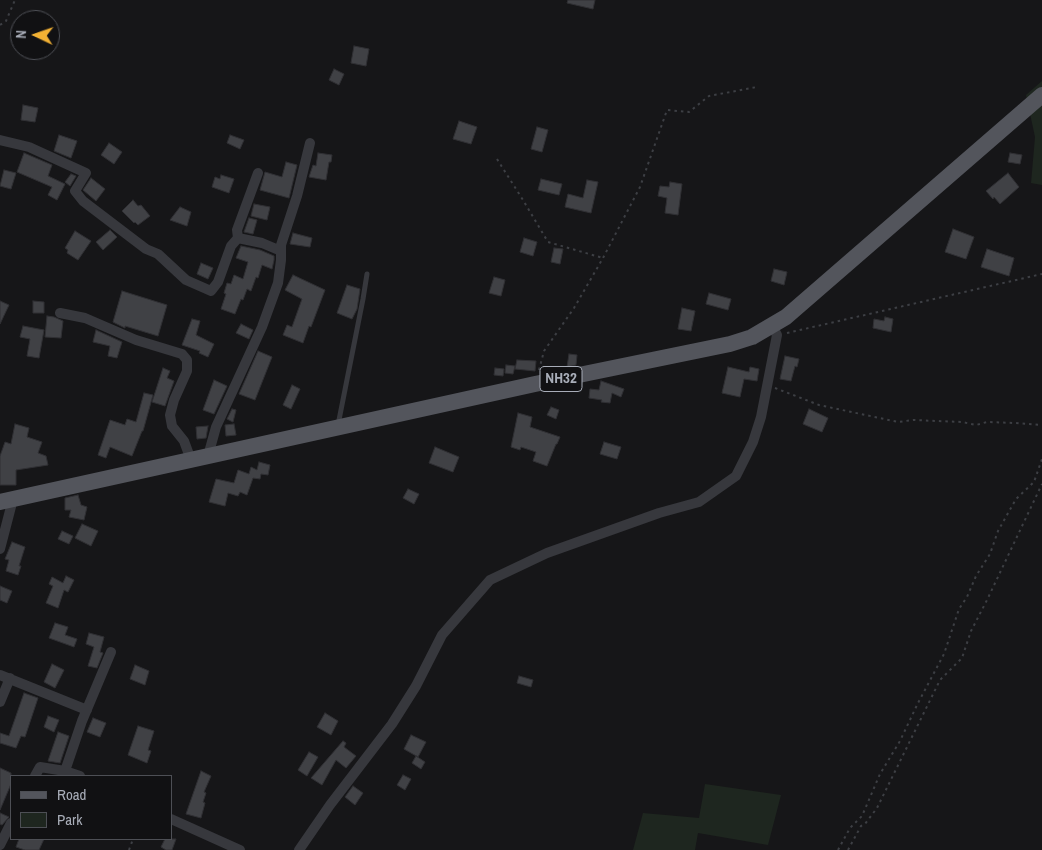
<!DOCTYPE html>
<style>
body{margin:0}
#map{position:relative;width:1042px;height:850px;overflow:hidden;background:#161618;font-family:"Archivo Narrow",sans-serif}
canvas{display:block}
.legend{position:absolute;left:10px;top:775px;width:162px;height:65px;box-sizing:border-box;background:#111113;border:1px solid #4d4f55;margin:0;padding:6px 9px;list-style:none;font-size:15px;color:#a8adb8}
.legend li{display:flex;align-items:center;gap:10px;height:25px}
.legend b{width:25px;border:1px solid #4d4f55}
.north{position:absolute;left:10px;top:10px;width:50px;height:50px;box-sizing:border-box;background:#111113;border:1px solid #4d4f55;border-radius:50%;rotate:273deg;font-size:14px;font-weight:700;line-height:20px;text-align:center;color:#a8adb8}
.north::after{content:'';display:block;margin:auto;width:18px;height:22px;background:#f2b134;clip-path:polygon(50% 0,100% 100%,50% 72%,0 100%)}
</style>
<div id="map">
<canvas width="1042" height="850"></canvas>
<ul class="legend">
<li><b style="height:6px;background:#53555c"></b>Road</li>
<li><b style="height:14px;background:#1e261f"></b>Park</li>
</ul>
<div class="north">N</div>
</div>
<script>
const c = document.querySelector('canvas').getContext('2d');
c.lineJoin = 'round';
function fill(path, color) { c.fillStyle = color; c.fill(path, 'evenodd'); }
const poly = rows => new Path2D(rows.map(r => 'M' + r).join(''));
function trace(path, color, width, dash) { c.strokeStyle = color; c.lineWidth = width; c.lineCap = dash ? 'butt' : 'round'; c.setLineDash(dash || []); c.stroke(path); }
function drawText(font, color, halo, rows, align = 'center') {
  c.font = font + ' "Archivo Narrow",sans-serif'; c.lineWidth = 4; c.setLineDash([]); c.textBaseline = 'middle'; c.strokeStyle = halo; c.fillStyle = color; for (const [text, x, y, turn = 0] of rows) {
    c.save(); c.translate(x, y); c.rotate((+turn || 0) * Math.PI / 180); c.textAlign = isNaN(turn) ? turn : align; if (halo) c.strokeText(text, 0, 0); c.fillText(text, 0, 0); c.restore();
  }
}
fill(poly([
 [1042,81,1042,185,1031,183,1035,137,1026,95],
 [705,784,781,795,768,845,698,833,695,850,633,850,643,813,699,818]
]), '#1e261f');
const building = poly([
 [568,0,595,0,593,9,567,3,568,0],
 [354,46,369,49,366,66,351,63,354,46],
 [334,69,344,74,339,85,329,80,334,69],
 [23,105,38,108,35,122,21,120,23,105],
 [459,121,477,127,471,144,453,139,459,121],
 [537,127,548,130,542,152,531,149,537,127],
 [59,135,77,141,71,158,54,151,59,135],
 [230,135,244,140,240,149,227,143,230,135],
 [109,143,122,152,114,164,101,155,109,143],
 [24,153,52,165,48,176,65,184,57,200,48,195,52,187,17,172,24,153],
 [318,153,332,155,331,162,329,162,326,180,309,177,313,165,316,166,318,153],
 [1010,153,1022,155,1020,164,1008,162,1010,153],
 [286,162,297,165,289,198,260,190,265,172,282,177,286,162],
 [4,170,16,173,11,189,0,186,4,170],
 [1008,173,1019,187,1000,204,994,197,993,199,986,191,1008,173],
 [71,174,76,176,70,186,65,182,71,174],
 [221,175,234,179,229,193,212,187,215,177,220,179,221,175],
 [91,178,105,189,96,201,83,190,91,178],
 [541,179,562,184,559,195,538,190,541,179],
 [587,180,598,182,591,213,565,207,568,194,583,198,587,180],
 [670,182,682,184,678,215,665,213,667,198,658,196,660,186,669,187,670,182],
 [133,200,138,206,141,205,150,216,138,225,135,222,134,223,122,211,133,200],
 [254,204,270,207,267,220,251,216,254,204],
 [180,207,191,212,187,226,170,220,180,207],
 [249,218,257,220,253,234,244,232,249,218],
 [953,229,974,237,966,259,945,252,953,229],
 [110,230,117,237,103,250,96,242,110,230],
 [75,231,91,241,78,260,67,253,68,250,65,248,75,231],
 [293,233,312,238,310,247,290,244,293,233],
 [524,238,537,242,533,256,520,252,524,238],
 [241,246,260,250,274,256,274,260,272,269,262,265,258,278,256,277,251,291,247,289,243,300,241,299,235,314,221,309,226,294,224,293,227,283,231,284,234,275,243,279,248,262,236,258,241,246],
 [554,248,563,249,560,264,551,262,554,248],
 [987,249,1014,258,1009,276,981,267,987,249],
 [201,263,213,268,208,279,197,274,201,263],
 [774,269,787,272,784,285,771,281,774,269],
 [293,275,325,290,311,327,309,326,303,343,283,335,287,325,292,327,302,299,285,290,293,275],
 [494,277,505,280,501,296,489,293,494,277],
 [347,285,360,289,357,309,352,319,337,313,347,285],
 [122,291,167,305,158,336,125,326,125,328,113,322,122,291],
 [709,293,731,299,728,310,706,304,709,293],
 [0,301,9,305,0,324,0,301],
 [33,301,44,302,44,313,33,313,33,301],
 [682,308,695,311,691,331,678,329,682,308],
 [47,316,54,317,63,321,61,338,45,337,47,316],
 [885,317,893,319,891,332,873,328,874,319,884,321,885,317],
 [192,319,200,321,196,335,214,344,208,357,199,353,200,351,182,345,192,319],
 [241,324,253,330,249,339,236,333,241,324],
 [23,326,44,330,39,358,27,356,30,339,20,337,23,326],
 [96,330,122,342,117,358,108,356,110,346,93,342,96,330],
 [258,351,272,357,255,400,239,394,258,351],
 [569,354,577,355,576,365,567,367,569,354],
 [785,356,799,359,797,367,795,366,791,381,780,379,785,356],
 [517,360,536,361,535,371,515,369,517,360],
 [506,365,515,366,513,374,505,373,506,365],
 [728,367,749,372,750,367,759,369,757,381,744,379,740,397,722,393,728,367],
 [163,368,170,371,167,378,174,381,165,406,152,402,163,368],
 [495,368,504,369,503,376,494,375,495,368],
 [214,380,227,386,214,414,203,410,214,380],
 [601,381,624,389,621,397,612,393,610,403,601,402,602,400,589,398,590,389,599,390,601,381],
 [292,385,300,389,291,409,283,405,292,385],
 [144,393,153,395,143,431,142,431,132,456,110,447,106,458,98,455,110,420,125,425,127,419,136,422,144,393],
 [551,407,559,410,556,419,547,415,551,407],
 [232,409,236,410,233,422,227,419,232,409],
 [809,409,828,418,822,432,803,424,809,409],
 [518,413,532,417,530,427,560,437,557,444,556,444,547,466,533,461,536,452,521,447,520,450,511,447,518,413],
 [15,424,29,428,27,437,42,442,38,453,46,456,48,465,16,470,16,485,0,485,0,456,5,442,11,444,15,424],
 [234,424,236,435,226,436,225,425,234,424],
 [208,426,206,438,197,439,196,427,208,426],
 [604,442,621,447,617,459,600,454,604,442],
 [435,447,459,457,453,472,429,463,435,447],
 [259,462,270,465,268,475,261,474,260,479,253,478,247,495,240,492,238,496,228,493,225,506,209,502,216,479,234,483,238,470,249,474,251,467,257,470,259,462],
 [408,489,419,494,414,504,403,498,408,489],
 [78,495,81,505,87,507,84,520,69,517,71,510,65,510,65,498,78,495],
 [82,524,98,531,91,546,75,538,82,524],
 [62,531,73,536,69,544,58,539,62,531],
 [12,542,25,547,19,566,21,566,18,575,6,571,9,560,5,559,12,542],
 [66,576,74,580,68,592,64,590,58,608,46,603,53,586,49,584,52,577,63,583,66,576],
 [0,586,12,591,7,603,0,600,0,586],
 [55,623,68,627,65,635,77,639,74,647,49,638,55,623],
 [89,633,104,637,100,652,103,653,97,668,88,666,94,647,86,644,89,633],
 [52,664,64,670,55,688,44,682,52,664],
 [135,665,149,671,145,685,130,679,135,665],
 [519,676,533,680,531,687,517,683,519,676],
 [24,693,38,698,25,737,21,736,16,748,0,743,0,733,9,736,24,693],
 [325,713,338,721,331,735,317,727,325,713],
 [48,716,59,720,54,732,44,727,48,716],
 [93,718,106,723,100,737,87,732,93,718],
 [138,726,154,731,148,750,151,751,147,763,128,755,138,726],
 [58,732,69,736,60,763,48,761,58,732],
 [411,735,426,742,418,757,404,749,411,735],
 [343,741,346,743,344,747,356,756,346,768,336,760,322,785,311,778,343,741],
 [309,752,318,757,307,776,298,770,309,752],
 [416,756,425,762,421,769,412,763,416,756],
 [0,768,11,773,11,784,0,810,0,768],
 [201,771,211,776,204,792,206,793,203,802,205,803,201,818,186,814,201,771],
 [403,775,411,779,405,790,397,785,403,775],
 [353,786,363,793,355,805,345,797,353,786],
 [0,813,9,817,2,825,0,824,0,813],
 [19,839,44,839,39,850,25,850,16,847,19,839],
 [165,839,176,839,172,850,166,850,161,847,165,839]
]);
fill(building, '#404145');
trace(building, '#303034', 1);
trace(poly([
 [0,25,6,21,15,0],
 [497,159,523,200,548,242,603,258],
 [787,333,1042,274],
 [539,370,544,351,574,308,603,258,640,187,667,110,689,112,709,96,757,87],
 [775,388,819,405,898,422,913,420,962,422,976,425,987,422,1015,423,1042,425],
 [129,850,133,839],
 [838,850,850,828,862,816,880,774,900,741,918,703,944,654,959,609,967,597,976,576,990,554,998,531,1016,499,1034,482,1042,459],
 [848,850,861,826,865,824,877,808,940,680,962,658,971,631,987,600,1042,484]
]), '#3d3f44', 2, [2.5, 4]);
trace(poly([
 [338,425,363,299,367,274]
]), '#37383d', 5);
trace(poly([
 [0,140,29,147,86,173,75,191,83,201,146,249,158,254,186,280,211,291,218,282,231,246,238,238,262,243,281,251],
 [238,238,237,230,258,173],
 [60,313,85,318,136,340,182,354,187,360,187,371,174,400,170,415,172,426,184,441,191,460],
 [208,456,216,427,262,327,278,283,281,260,281,245,297,196,310,143],
 [0,549,13,499],
 [0,675,87,710],
 [0,702,10,678],
 [65,771,82,721,111,652],
 [35,776,40,767,65,771,80,776],
 [171,819,240,850],
 [0,845,11,823],
 [299,850,330,805,392,724,416,686,442,635,490,580,547,553,659,513,699,502,736,476,753,442,761,417,777,335,772,326]
]), '#37383d', 10);
trace(poly([
 [0,502,535,384,730,344,752,337,786,317,1042,95]
]), '#53555c', 16);
for (const [x, y, w] of [
 [561,379,42]
]) { const box = new Path2D(); box.roundRect(x - w / 2, y - 12.5, w, 25, 4); c.fillStyle = '#111113'; c.fill(box); trace(box, '#a8adb8', 1); }
drawText('bold 15px', '#a8adb8', null, [
 ["NH32",561,379]
]);
</script>
